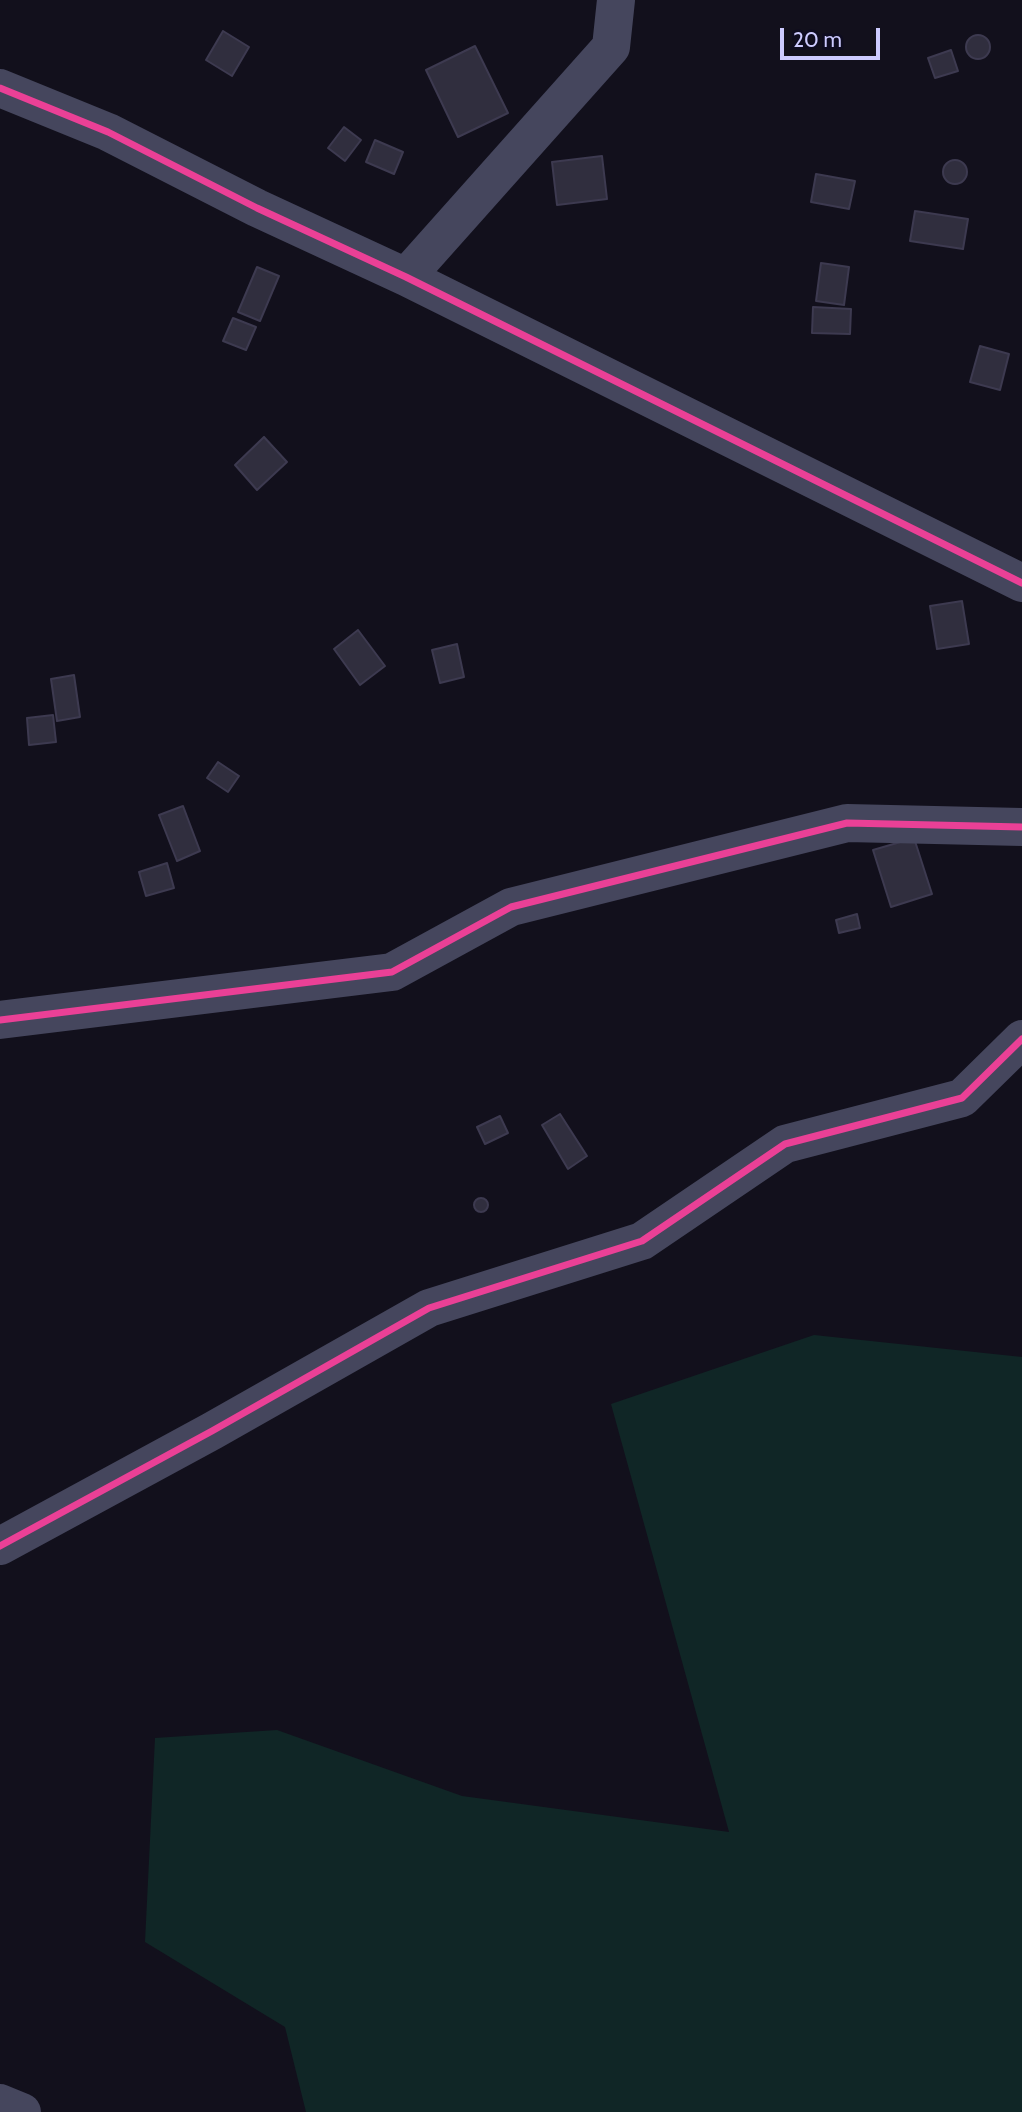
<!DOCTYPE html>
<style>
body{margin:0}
#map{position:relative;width:1022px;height:2112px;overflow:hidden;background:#12101c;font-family:Cabin,sans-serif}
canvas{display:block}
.scale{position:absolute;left:780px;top:28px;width:100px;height:32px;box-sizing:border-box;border:4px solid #cdcbff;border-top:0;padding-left:9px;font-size:21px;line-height:24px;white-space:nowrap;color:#cdcbff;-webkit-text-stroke:5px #0e0c20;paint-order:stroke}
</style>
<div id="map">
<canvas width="1022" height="2112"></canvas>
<div class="scale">20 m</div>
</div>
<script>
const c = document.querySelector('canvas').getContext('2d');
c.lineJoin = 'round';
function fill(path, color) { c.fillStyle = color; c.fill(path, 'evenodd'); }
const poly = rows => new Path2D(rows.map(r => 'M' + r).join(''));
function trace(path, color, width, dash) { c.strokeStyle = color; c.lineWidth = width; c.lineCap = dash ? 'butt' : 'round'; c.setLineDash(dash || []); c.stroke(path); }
fill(poly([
 [814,1335,1022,1357,1022,2112,306,2112,285,2027,145,1942,155,1738,277,1730,462,1796,729,1832,611,1404]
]), '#102626');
const building = poly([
 [223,31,249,47,232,76,206,60,223,31],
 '966 47a12 12 0 1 1 24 0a12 12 0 1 1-24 0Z',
 [475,46,508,113,458,137,426,70,475,46],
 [951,50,958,71,935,78,928,58,951,50],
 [344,127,361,140,345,161,328,148,344,127],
 [375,140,403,152,394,174,366,162,375,140],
 [602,156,607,199,557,205,552,162,602,156],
 '943 172a12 12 0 1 1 24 0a12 12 0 1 1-24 0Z',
 [816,174,855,181,849,209,811,202,816,174],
 [915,211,968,219,963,249,910,241,915,211],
 [821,263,849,267,844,305,816,301,821,263],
 [257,267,279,276,260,321,238,312,257,267],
 [813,307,851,309,850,334,812,333,813,307],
 [233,318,256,327,246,350,223,341,233,318],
 [980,346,1009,354,1000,390,970,382,980,346],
 [264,437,287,462,257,490,235,465,264,437],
 [962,601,969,644,937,649,930,606,962,601],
 [358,630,385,666,360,685,334,649,358,630],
 [457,644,464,677,440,683,432,650,457,644],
 [74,675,80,717,57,721,51,679,74,675],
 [53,715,56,742,29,745,27,718,53,715],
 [218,762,239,776,228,792,207,778,218,762],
 [183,806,200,851,177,861,159,815,183,806],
 [914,838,932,894,891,907,873,850,914,838],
 [167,863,174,888,146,896,139,872,167,863],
 [857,914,860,928,839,933,836,920,857,914],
 [560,1114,587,1156,568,1169,542,1125,560,1114],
 [500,1116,508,1133,485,1144,477,1127,500,1116],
 '474 1205a7 7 0 1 1 14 0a7 7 0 1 1-14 0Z'
]);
fill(building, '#302e3e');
trace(building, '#3d3a50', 2);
trace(poly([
 [0,88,108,132,257,208,406,277,1022,583],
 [406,277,611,47,616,0],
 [0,1020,392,972,511,907,847,823,1022,827],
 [0,1546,212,1431,429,1308,642,1241,785,1144,962,1098,1022,1039],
 [0,2103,22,2112]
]), '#45465d', 38);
trace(poly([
 [0,88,108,132,257,208,406,277,1022,583],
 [0,1020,392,972,511,907,847,823,1022,827],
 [0,1546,212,1431,429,1308,642,1241,785,1144,962,1098,1022,1039]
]), '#ea4096', 7);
</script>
